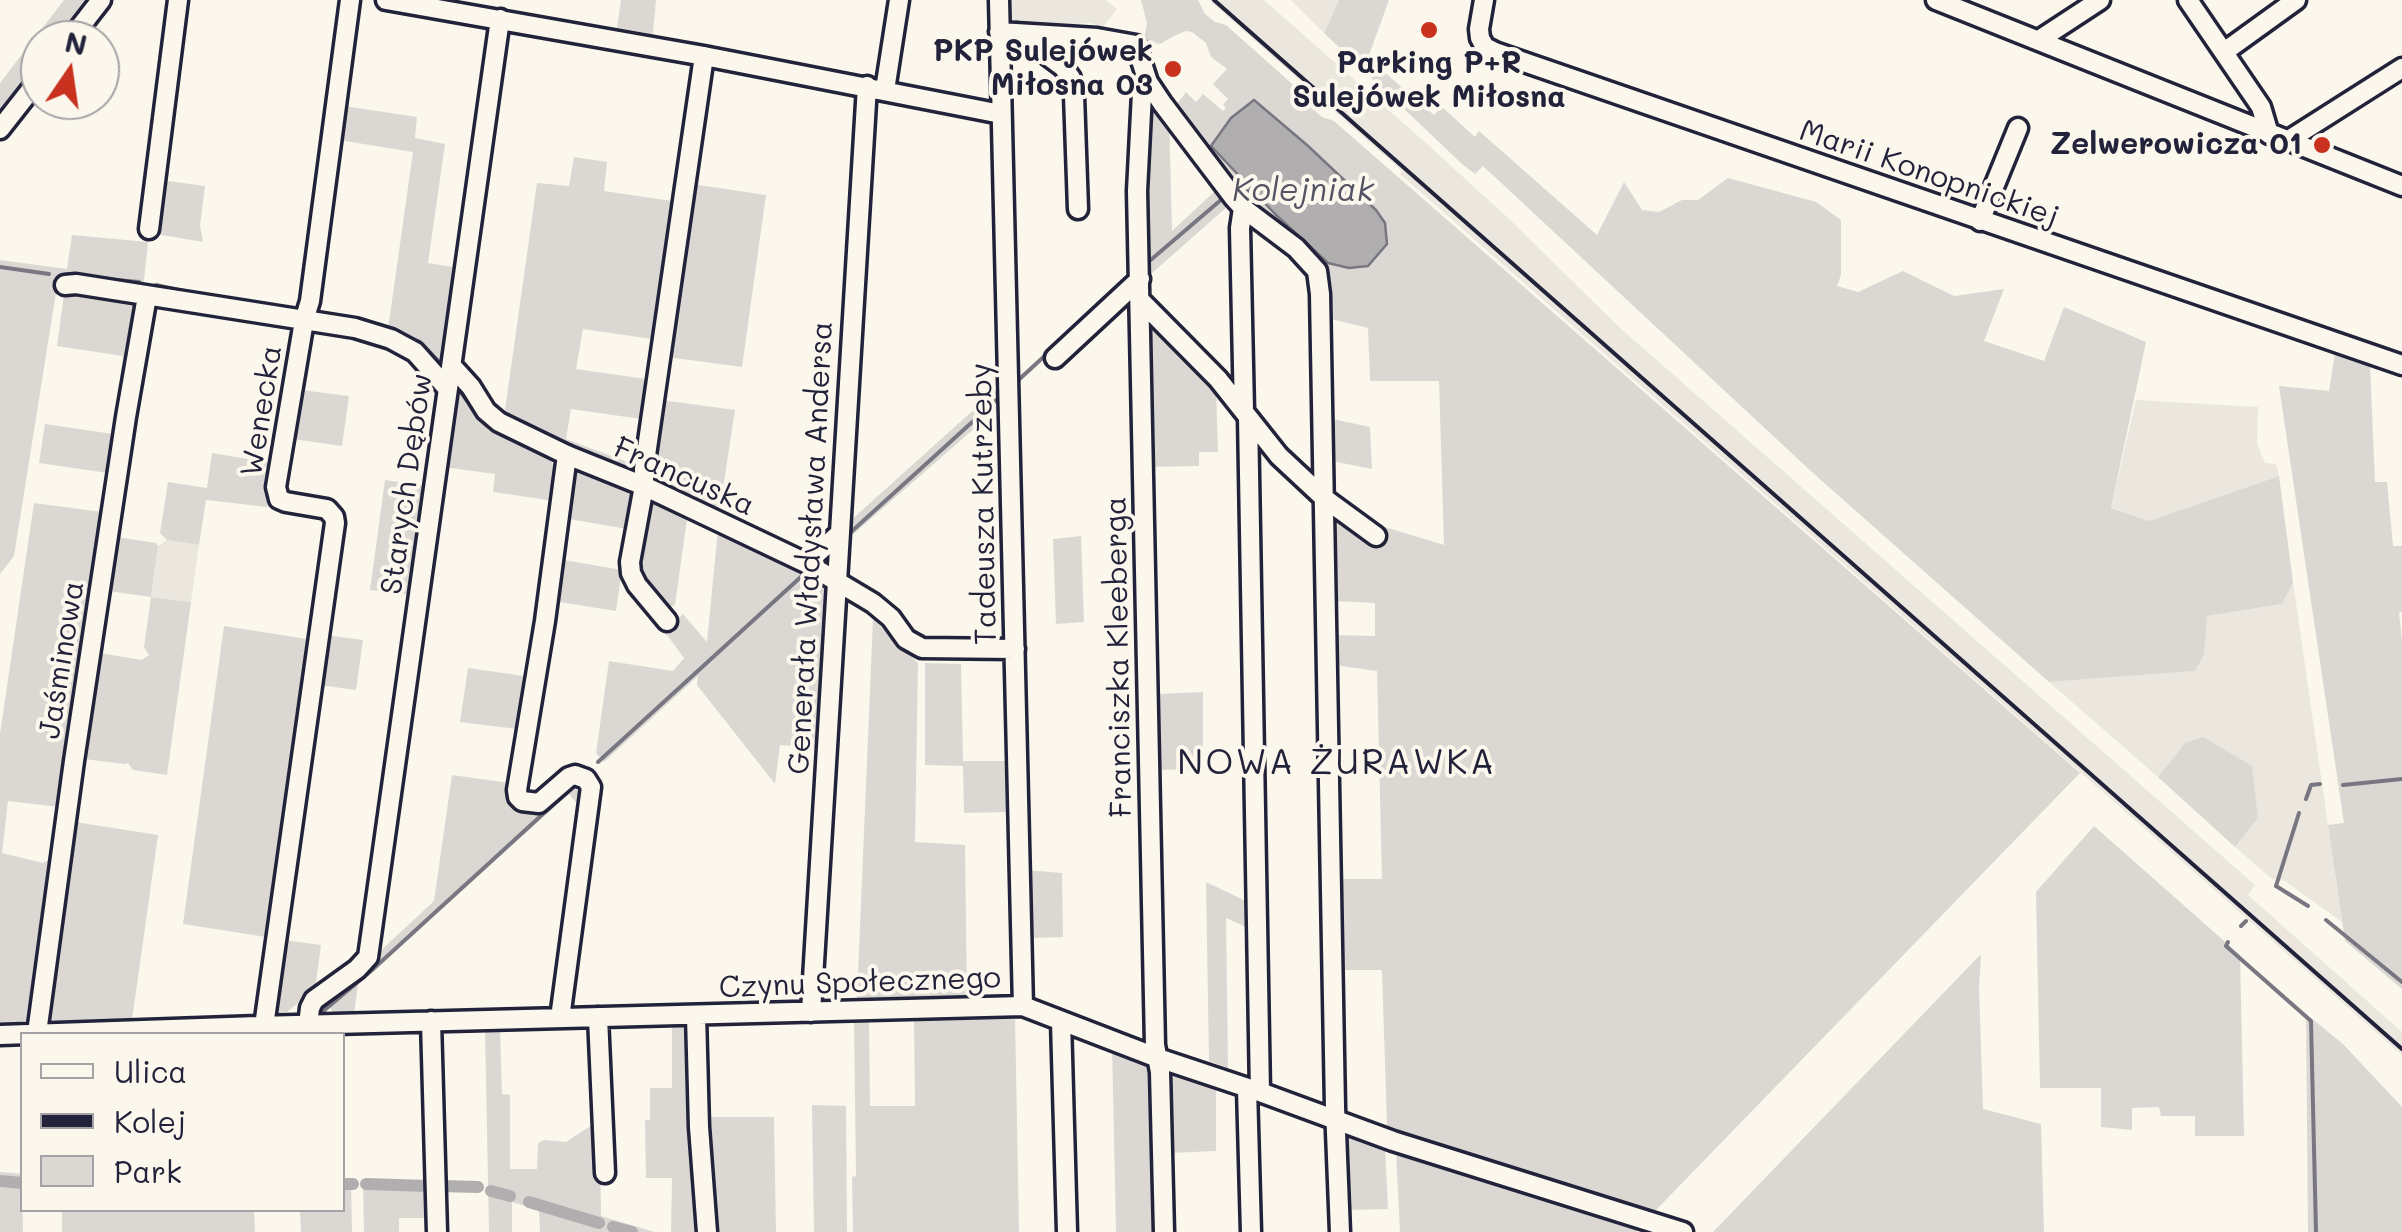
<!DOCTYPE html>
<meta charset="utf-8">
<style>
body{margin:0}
#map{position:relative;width:2402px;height:1232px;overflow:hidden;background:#fbf7ec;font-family:Mali,sans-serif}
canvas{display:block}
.legend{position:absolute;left:20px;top:1032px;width:325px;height:180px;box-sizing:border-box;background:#fbf7ec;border:2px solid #a4a2a5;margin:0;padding:12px 18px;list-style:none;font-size:30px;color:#22223b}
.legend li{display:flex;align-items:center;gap:20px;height:50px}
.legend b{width:50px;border:2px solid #a4a2a5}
.north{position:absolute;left:20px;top:20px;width:100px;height:100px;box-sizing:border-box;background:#fbf7ec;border:2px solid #a4a2a5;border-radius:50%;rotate:13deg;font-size:28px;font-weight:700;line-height:40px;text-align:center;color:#22223b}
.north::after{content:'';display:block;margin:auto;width:35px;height:45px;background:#c8321e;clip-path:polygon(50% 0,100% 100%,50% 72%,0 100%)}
</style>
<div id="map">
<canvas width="2402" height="1232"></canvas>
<ul class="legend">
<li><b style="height:12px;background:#fbf7ec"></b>Ulica</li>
<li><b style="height:12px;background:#22223b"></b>Kolej</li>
<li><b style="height:28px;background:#dbd8d3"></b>Park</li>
</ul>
<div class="north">N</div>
</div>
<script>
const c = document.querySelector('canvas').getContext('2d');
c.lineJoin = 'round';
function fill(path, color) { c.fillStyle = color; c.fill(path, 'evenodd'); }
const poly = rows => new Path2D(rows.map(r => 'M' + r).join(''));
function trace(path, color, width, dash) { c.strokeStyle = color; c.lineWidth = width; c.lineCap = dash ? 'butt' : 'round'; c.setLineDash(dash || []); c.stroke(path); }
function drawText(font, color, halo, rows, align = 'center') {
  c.font = font + ' Mali,sans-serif'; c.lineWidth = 8; c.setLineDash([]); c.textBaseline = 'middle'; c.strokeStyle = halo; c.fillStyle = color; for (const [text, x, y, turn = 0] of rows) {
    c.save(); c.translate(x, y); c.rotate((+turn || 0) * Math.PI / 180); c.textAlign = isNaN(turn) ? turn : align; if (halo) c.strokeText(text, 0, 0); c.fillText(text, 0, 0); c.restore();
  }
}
fill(poly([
 [1011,0,1106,0,1117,9,1103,27,1090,23,1077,24,1074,28,1024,29,1012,18],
 [1209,0,1264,0,1426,143,1508,218,1619,327,2255,885,2248,895,2402,1032,2402,1055,1400,174,1402,171],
 [1291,0,1339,0,1324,33],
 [2136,400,2258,407,2257,444,2265,463,2276,464,2279,476,2149,521,2111,508],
 [167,540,199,545,191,602,151,597,158,546],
 [2293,582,2342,922,2285,881,2272,879,2235,847,2258,818,2185,743,2158,777,2049,682,2195,671,2204,655,2206,616,2281,604]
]), '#ebe7df');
fill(poly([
 [64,0,87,0,57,40,40,40,40,43,34,39],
 [621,0,656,0,653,34,617,28],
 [1141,0,1198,0,1205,14,1215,22,1226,25,1308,98,1313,109,1322,117,1334,121,2080,773,1655,1211,1387,1127,1382,970,1340,970,1337,879,1382,879,1377,671,1334,665,1334,635,1375,636,1375,603,1333,601,1334,517,1374,544,1381,547,1385,527,1444,545,1439,381,1370,381,1368,328,1327,318,1325,279,1330,275,1247,197,1255,193,1328,263,1211,146,1246,184,1234,190,1188,128,1177,104,1186,92,1196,102,1203,94,1223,111,1226,108,1223,105,1228,99,1213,84,1227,69,1211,57,1206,43,1192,32,1186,31,1176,35,1160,44,1144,40,1147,23],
 [1339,0,1389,0,1368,58,1434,115,1442,107,1475,137,1479,131,1597,235,1624,182,1642,210,1659,212,1682,200,1698,200,1728,178,1816,202,1841,220,1841,275,1837,286,1858,292,1903,271,1954,296,2004,289,1984,341,2044,361,2064,307,2146,342,2111,508,2149,521,2279,476,2293,582,2282,604,2207,616,2204,655,2195,671,2049,682,1813,473,1483,166,1475,174,1462,164,1324,33],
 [26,49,40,60,40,62,0,115,0,83],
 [344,106,417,117,415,138,445,144,428,263,459,268,444,364,441,367,385,333,389,322,413,152,339,140],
 [1148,110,1169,114,1172,231,1215,191,1228,206,1151,274,1145,257,1143,153],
 [574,157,607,162,604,191,672,201,652,339,583,329,576,369,646,379,641,419,571,409,566,439,633,464,637,446,643,448,641,468,632,477,501,417,505,410,537,183,569,186],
 [160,180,205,186,200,225,203,242,156,234],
 [692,184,766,195,742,367,667,357],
 [72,235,148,242,143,290,107,284,58,280,14,556,0,574,0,260,67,269],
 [64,294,140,301,125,400,118,398,123,356,57,346],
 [1150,321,1216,387,1218,452,1199,452,1199,466,1146,467,1144,344],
 [2335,353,2370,365,2375,482,2387,482,2393,546,2402,546,2402,612,2399,613,2402,640,2402,989,2345,941,2328,825,2344,823,2279,386,2329,391],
 [455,379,554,456,556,462,551,460,553,465,548,500,493,492,495,474,443,467],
 [999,387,999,407,850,537,849,522],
 [301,390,349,396,342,446,293,439],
 [661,400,735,410,720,508,713,512,655,486,650,475],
 [1328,418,1370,427,1372,469,1332,461],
 [45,424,113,434,108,473,39,463],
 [212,453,273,463,267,507,206,500,199,545,167,540,160,533,168,482,207,488],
 [575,463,636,488,628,529,563,518,570,473,575,470,569,467],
 [385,480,427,486,412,595,370,590],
 [646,496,688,512,675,605,667,608,635,570],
 [34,503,102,512,59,807,8,801,2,853,43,863,53,857,44,893,26,1021,0,1024,0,734],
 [718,529,791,564,795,569,800,565,829,584,818,748,780,745,775,784,697,685,698,676,604,762,596,753,609,661,673,671,684,658,664,631,683,614,707,642],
 [1081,536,1084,622,1056,624,1053,539],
 [116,537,156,543,158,546,151,597,191,602,167,775,133,770,128,763,125,764,84,759,99,653,142,660,149,655,144,647,151,597,108,591],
 [558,559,622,570,616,611,553,601],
 [873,619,918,663,915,842,965,845,967,997,857,998],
 [224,626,307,639,266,937,183,924],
 [325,635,363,640,356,690,319,685],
 [925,663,961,664,963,761,1007,761,1009,812,964,813,963,766,925,765],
 [468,668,524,676,517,729,460,722],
 [1203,692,1203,769,1160,770,1159,694],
 [2203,737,2252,766,2258,818,2235,847,2158,777,2185,743],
 [452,775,510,783,515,803,569,784,584,795,581,808,569,794,358,984,354,1014,334,1013,327,1004,373,962,377,954,434,901],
 [75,822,158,835,132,1020,51,1022,47,1015],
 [2094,826,2240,955,2244,1136,2195,1136,2195,1116,2161,1116,2159,1107,2132,1108,2132,1130,2101,1127,2101,1088,2040,1088,2036,892],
 [1026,870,1062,873,1063,937,1029,938],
 [1206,882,1252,904,1255,931,1226,918,1228,1068,1209,1061],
 [284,940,321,945,315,989,287,1012,274,1013],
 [1981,954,1979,987,1983,1109,2041,1124,2044,1232,1713,1232],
 [2306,1014,2343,1044,2402,1107,2402,1232,2308,1232],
 [1015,1016,1019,1232,853,1232,852,1177,856,1176,854,1020,869,1020,870,1106,915,1106,914,1019],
 [672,1024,692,1024,696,1232,671,1232,672,1178,646,1178,645,1120,650,1120,650,1088,672,1088],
 [500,1027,502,1094,510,1095,510,1169,537,1169,538,1143,544,1140,566,1142,592,1125,600,1130,601,1216,655,1232,540,1232,539,1210,512,1202,512,1232,489,1232,485,1028],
 [1112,1046,1154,1062,1159,1232,1116,1232],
 [1167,1068,1216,1085,1216,1151,1169,1153],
 [812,1105,846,1106,847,1232,814,1232],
 [710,1117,774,1117,776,1232,712,1232],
 [1352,1134,1385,1147,1388,1209,1347,1210,1346,1137],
 [1396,1152,1597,1215,1638,1229,1636,1232,1400,1232],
 [0,1172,22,1174,22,1176,23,1232,0,1232],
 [343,1180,351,1180,352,1232,301,1232,300,1210,342,1210],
 [363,1181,431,1183,433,1218,399,1218,399,1232,364,1232],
 [62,1210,254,1210,255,1232,62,1232]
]), '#dbd8d3');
const water = poly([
 [1254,100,1307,145,1376,210,1385,223,1387,244,1368,266,1349,268,1328,263,1275,214,1211,146,1231,118,1254,100]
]);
fill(water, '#b1aeb0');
trace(water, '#787681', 2.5);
trace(poly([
 [1244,192,1252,190],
 [1146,264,1222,199],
 [0,267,49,274],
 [94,278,139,282],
 [156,285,197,294],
 [253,303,283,307],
 [329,315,365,320],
 [396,332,420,342,440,363],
 [1013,385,1050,351],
 [459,390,485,424,500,434,550,457],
 [600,478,632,492],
 [649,500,686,517],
 [851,532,1002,395],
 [598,762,803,575],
 [2343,785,2402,779],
 [2306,799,2311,785,2320,784],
 [2299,813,2276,886,2308,906],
 [2326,920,2402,982],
 [2241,926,2246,921],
 [2228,942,2226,946,2311,1021,2316,1232],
 [321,1013,371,971,567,792]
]), '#787681', 4);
trace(poly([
 [0,1181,22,1183],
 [342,1184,353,1184],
 [366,1184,428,1186],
 [440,1186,478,1187],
 [491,1191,510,1196],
 [529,1202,599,1223],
 [613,1227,632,1232]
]), '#b1aeb0', 12);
const minor = poly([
 [386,0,704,56,1001,114],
 [999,0,1023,1006],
 [1484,0,1479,29,1480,38,1485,47,1495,52,2402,365],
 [1936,0,2402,186],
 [2188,0,2261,107,2269,134],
 [999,32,1097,38,1136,45,1148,82,1162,103,1234,198,1243,208,1296,248,1317,271,1320,294,1335,1107,1340,1232],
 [1017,33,1063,67,1071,78,1074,95,1078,209],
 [70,40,101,0],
 [2039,40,2100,0],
 [2224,52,2296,0],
 [1148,82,1142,93,1137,191,1155,1045,1160,1072,1164,1232],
 [885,90,899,0],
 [0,129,40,78],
 [2287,141,2402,68],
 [1243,208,1240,228,1244,411],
 [1980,221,2018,128],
 [149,229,178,0],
 [65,285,76,284,355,328,391,339,415,352,447,388],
 [1140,300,1218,379,1279,456,1324,498,1376,536],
 [1055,358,1140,279],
 [452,366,471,387,486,411,499,422,567,455,644,486,806,563,873,603,891,618,906,639,922,648,1015,649],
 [1248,417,1260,1092],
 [806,563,839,534],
 [667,621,637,585,631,573,630,562,644,486,644,469,704,56],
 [811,1012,867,86],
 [696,1015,699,1127,707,1232],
 [598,1017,605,1173],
 [560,1018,591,787,586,779,575,775,569,777,539,803,522,801,518,797,517,790,545,621,567,455],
 [431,1021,437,1232],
 [1061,1021,1067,1232],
 [308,1025,310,1008,314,1000,357,969,368,957,500,19],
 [264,1026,335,523,334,517,327,509,286,502,279,499,276,487,304,321,310,301,350,0],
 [37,1033,74,761,126,417,147,296],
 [0,1035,258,1026,1023,1006,1158,1058,1260,1092,1393,1141,1683,1232],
 [1247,1089,1251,1232]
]);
trace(minor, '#22223b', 25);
trace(minor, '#fbf7ec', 18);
trace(poly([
 [1214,0,2402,1049]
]), '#22223b', 4);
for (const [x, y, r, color] of [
 [1429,30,10,"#c8321e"],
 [1173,69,10,"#c8321e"],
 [2322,145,10,"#c8321e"]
]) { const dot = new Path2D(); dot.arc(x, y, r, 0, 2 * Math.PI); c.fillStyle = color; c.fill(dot); trace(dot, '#fbf7ec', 4); }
drawText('bold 30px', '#22223b', '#fbf7ec', [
 ["PKP Sulejówek",1153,52],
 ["Miłosna 03",1153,86],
 ["Parking P+R",1429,64,"center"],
 ["Sulejówek Miłosna",1429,98,"center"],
 ["Zelwerowicza 01",2302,145]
], 'right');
drawText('30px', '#22223b', '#fbf7ec', [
 ["Marii Konopnickiej",1929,174,19],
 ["Wenecka",262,411,-81],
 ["Francuska",684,477,24],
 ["Starych Dębów",407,484,-82],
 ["Tadeusza Kutrzeby",984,504,-91],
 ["Generała Władysława Andersa",811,548,-87],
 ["Franciszka Kleeberga",1119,657,-91],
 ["Jaśminowa",62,660,-81],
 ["Czynu Społecznego",860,983,-2]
]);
drawText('italic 32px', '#545364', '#fbf7ec', [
 ["Kolejniak",1303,191]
]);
c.letterSpacing = '2.5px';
drawText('35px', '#22223b', '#fbf7ec', [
 ["NOWA ŻURAWKA",1337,763]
]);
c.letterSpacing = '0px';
</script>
